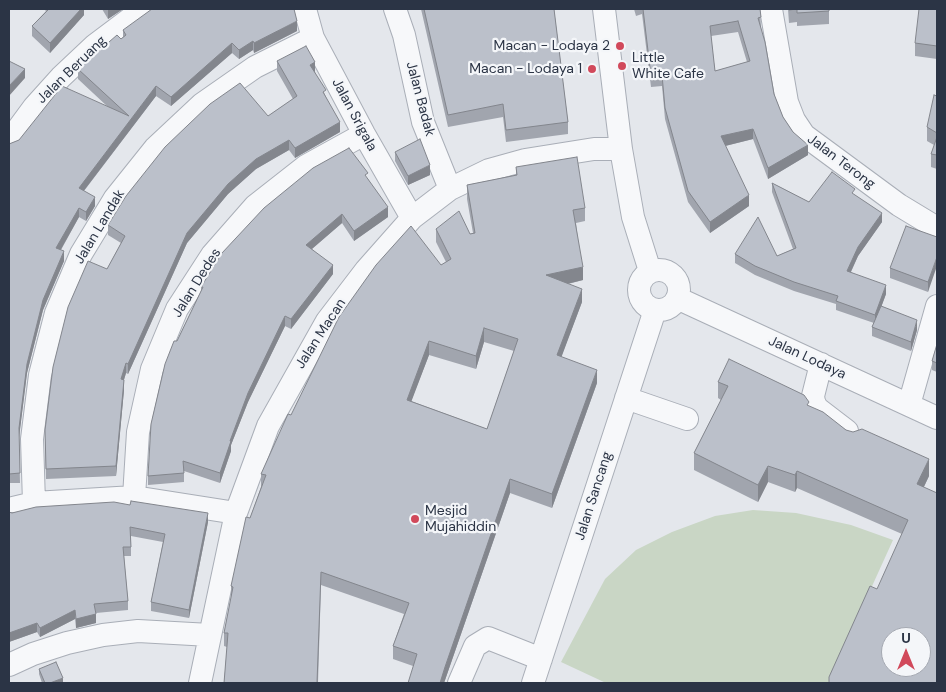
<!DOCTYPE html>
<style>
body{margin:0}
#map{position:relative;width:946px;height:692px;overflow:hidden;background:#e4e7ec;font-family:"DM Sans",sans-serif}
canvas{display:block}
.frame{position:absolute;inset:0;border:10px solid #2b3445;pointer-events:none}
.north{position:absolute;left:881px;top:627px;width:50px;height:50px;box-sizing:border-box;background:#f4f6f9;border:1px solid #a4a8b1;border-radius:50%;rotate:0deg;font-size:14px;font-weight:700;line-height:20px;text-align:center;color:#2b3445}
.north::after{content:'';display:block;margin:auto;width:18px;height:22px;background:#d1495b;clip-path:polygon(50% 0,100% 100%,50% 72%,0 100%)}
</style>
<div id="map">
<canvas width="946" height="692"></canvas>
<div class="frame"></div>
<div class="north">U</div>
</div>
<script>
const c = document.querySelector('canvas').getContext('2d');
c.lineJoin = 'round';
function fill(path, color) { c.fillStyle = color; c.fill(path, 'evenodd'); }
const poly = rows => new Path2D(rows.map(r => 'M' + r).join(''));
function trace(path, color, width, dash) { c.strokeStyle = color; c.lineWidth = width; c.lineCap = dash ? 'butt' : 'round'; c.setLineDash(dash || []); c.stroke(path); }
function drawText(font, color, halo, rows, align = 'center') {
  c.font = font + ' "DM Sans",sans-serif'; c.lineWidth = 4.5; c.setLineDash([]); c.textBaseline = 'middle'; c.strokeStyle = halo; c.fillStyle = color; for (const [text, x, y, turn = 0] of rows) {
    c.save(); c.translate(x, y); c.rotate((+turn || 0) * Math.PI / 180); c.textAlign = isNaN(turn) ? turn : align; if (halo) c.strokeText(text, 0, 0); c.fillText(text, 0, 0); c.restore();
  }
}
fill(poly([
 [753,510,796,513,851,525,893,540,828,683,606,683,561,662,605,579,636,550,672,532,715,516]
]), '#c9d6c5');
const minor = poly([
 [305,9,313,38,364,134,412,218],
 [395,9,404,35,423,122,450,189],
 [604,9,621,149,633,217,650,271],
 [771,9,787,102,794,120,804,135,899,205,937,228],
 [9,141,34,107,61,77,95,45,143,9],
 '639 290a20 20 0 1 1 40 0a20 20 0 1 1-40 0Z',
 [677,298,937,418],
 [821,364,813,396,814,402,817,408,847,431],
 [626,398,687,419],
 [909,405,937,306],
 [134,497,138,432,152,369,177,309,212,255,255,206,306,166,364,134],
 [34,503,32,439,40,375,56,313,81,254,115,198,155,148,202,104,255,67,313,38],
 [9,509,34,503,134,497,236,513],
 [9,665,33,654,67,643,103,635,138,631,210,635],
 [200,683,236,513,268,426,327,321,366,270,412,218,450,189,489,170,525,160,594,149,621,149],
 [459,683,475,646,488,638,541,659],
 [533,683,655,310]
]);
trace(minor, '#a9aeb7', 24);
trace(minor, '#f7f8fa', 22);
fill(poly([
 [44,9,84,9,84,15,50,53,32,36,32,26,46,11],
 [102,9,123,9,108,19],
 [421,9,554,9,568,122,568,134,506,142,503,117,448,127],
 [634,9,760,9,761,28,774,94,783,117,808,155,768,179,753,139,725,146,749,206,710,233,688,202,665,119,662,86,651,87,642,14,636,16],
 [738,32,747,62,715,71,711,36],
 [788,9,829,9,829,24,797,26,797,22,789,23],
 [937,9,937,59,915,56,915,43],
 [123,30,297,31,254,53,253,50,239,59,232,53,171,106,156,96,84,191,95,206,86,221,79,217,61,250,64,261,43,310,27,373,19,436,20,483,9,483,9,144,108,107,78,79,78,69,121,39,123,37],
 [277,61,315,72,326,97,340,132,295,158,289,150,256,169,228,194,187,243,128,374,126,373,124,380,124,390,116,476,46,479,45,440,107,269,121,243,108,235,108,225,293,99,277,71],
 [937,96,937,169,931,167,931,154,934,145,927,141,927,127],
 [395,152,430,175,408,185,395,161],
 [516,167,585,208,585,221,576,223,583,280,568,284,582,302,561,357,597,383,552,508,510,493,444,683,413,666,393,659,393,646,404,614,321,585,318,683,224,683,227,647,224,646,224,633,231,599,231,586,250,518,261,487,261,474,291,415,441,265,446,262,436,242,436,229,470,234,473,233,467,199,467,185,516,175],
 [484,342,514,351,487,429,411,401,429,355,476,369],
 [368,179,388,217,354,241,342,223,312,249,333,274,291,329,285,326,248,402,231,445,231,451,220,483,184,471,184,482,148,485,148,476,177,341,201,291,201,287],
 [772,183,809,202,855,195,882,222,858,256,851,272,886,294,881,307,917,330,911,351,872,336,872,327,874,323,836,310,836,304,794,291,755,275,735,263,735,254,777,256,793,249,772,192],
 [937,237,928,292,890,278,890,268],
 [937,344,937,372,932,370,932,361],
 [718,382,809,406,846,430,929,476,877,589,902,534,797,488,795,492,768,482,758,502,694,470,694,453,721,400,718,398],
 [9,512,208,522,189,618,151,611,151,602,163,542,131,536,131,556,124,556,128,601,128,610,96,613,96,623,76,628,75,619,40,637,37,632,9,642],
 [39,669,63,682,61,683,42,683,39,674]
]), '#a1a5ae');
fill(poly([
 [81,9,84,9,84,15,50,53,50,43],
 [108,9,123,9,108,19],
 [297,21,297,31,254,53,254,43],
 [253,41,253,50,239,59,239,50],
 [232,43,232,53,171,106,171,97],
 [315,62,315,72,310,75,310,65],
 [25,69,25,78,9,96,9,86],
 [156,86,156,96,79,197,79,188],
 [340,122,340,132,295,158,295,148],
 [753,129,753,139,721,147,721,136],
 [289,140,289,150,256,169,228,194,187,243,128,374,128,364,187,233,228,184,256,159],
 [808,145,808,155,768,179,768,168],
 [430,165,430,175,408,185,408,176],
 [749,195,749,206,710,233,710,222],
 [95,197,95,206,86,221,86,212],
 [388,207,388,217,354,241,354,231],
 [79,208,79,217,56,258,56,248],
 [882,213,882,222,858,256,847,280,847,271,858,247],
 [342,214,342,223,306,254,306,245],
 [64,251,64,261,43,310,27,373,19,438,19,428,27,364,43,300],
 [937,257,937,266,928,292,928,282],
 [333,265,333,274,291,329,291,319],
 [583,267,583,280,546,289,546,275],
 [886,285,886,294,875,324,875,315],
 [582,289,582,302,557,369,557,355],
 [285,316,285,326,248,402,231,445,231,451,220,483,220,473,230,441,248,393],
 [917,320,917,330,911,351,911,342],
 [484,328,484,342,476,369,476,356],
 [429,341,429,355,407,413,407,400],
 [126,363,126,373,121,389,121,379],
 [597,370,597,383,552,508,552,494],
 [124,380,124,390,116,476,116,466],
 [929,459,929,476,917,501,917,484],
 [768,466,768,482,758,502,758,485],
 [797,471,797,488,795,492,795,475],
 [510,479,510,493,444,683,440,683,445,667],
 [208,513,208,522,189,618,189,610],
 [75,610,75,619,40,637,40,628],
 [96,614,96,623,76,628,76,619],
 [37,623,37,632,9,642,9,633],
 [63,678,63,682,61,683,50,683]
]), '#83868d');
const building = poly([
 [49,9,81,9,50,43,32,26,49,9],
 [152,9,294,9,297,21,254,43,253,41,239,50,232,43,171,97,156,86,79,188,95,197,86,212,79,208,56,248,64,251,43,300,27,364,19,428,20,473,9,474,9,144,19,140,62,86,129,116,78,69,117,35,121,39,126,35,123,30,152,9],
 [424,9,554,9,568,122,506,130,503,104,448,115,424,9],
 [643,9,760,9,761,17,758,18,765,42,774,94,783,117,793,132,808,145,768,168,753,129,721,136,749,195,710,222,688,191,665,108,662,75,651,76,643,9],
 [738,21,750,61,715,71,710,26,738,21],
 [789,9,829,9,829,11,797,13,797,9,789,10,789,9],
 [919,9,937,9,937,46,915,43,919,9],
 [306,46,315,62,310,65,326,90,323,92,340,122,295,148,289,140,256,159,228,184,187,233,128,364,126,363,121,379,124,380,116,466,46,469,45,430,53,367,68,307,88,261,107,269,125,236,108,225,126,196,165,147,210,104,240,83,268,116,297,96,277,61,306,46],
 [9,61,25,69,9,86,9,61],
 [934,95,937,96,937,133,927,127,934,95],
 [937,137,937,155,931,154,937,137],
 [420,139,430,165,408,176,395,152,420,139],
 [349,148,368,173,365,175,388,207,354,231,342,214,306,245,333,265,291,319,285,316,248,393,230,441,231,441,220,473,183,461,184,473,148,476,151,424,165,364,174,341,177,341,203,287,201,287,222,253,264,208,313,168,349,148],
 [577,157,585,208,573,210,583,267,546,275,582,289,557,355,597,370,552,494,510,479,445,667,440,683,408,683,417,654,393,646,409,603,321,572,317,683,224,683,228,633,224,633,233,587,231,586,246,517,250,518,266,475,261,474,288,414,291,415,339,317,376,265,411,226,441,265,451,259,436,229,459,211,470,234,475,233,467,185,517,175,516,167,577,157],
 [484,328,518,339,487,429,407,400,429,341,476,356,484,328],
 [832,172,855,189,852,193,882,213,858,247,847,271,886,285,875,315,836,301,838,296,794,282,755,266,735,254,758,217,777,256,796,248,772,183,809,202,832,172],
 [906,226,937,237,937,257,928,282,890,268,906,226],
 [881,306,917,320,911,342,872,327,881,306],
 [937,344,937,363,932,361,937,344],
 [729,359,804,395,809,402,807,405,823,412,846,430,853,432,862,429,929,459,917,484,937,493,937,683,829,683,829,677,870,586,877,589,908,520,797,471,795,475,768,466,758,485,694,453,728,386,718,382,729,359],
 [891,637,921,637,921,667,891,667,891,637],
 [131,501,208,513,189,610,151,602,165,534,130,527,131,547,123,547,128,601,94,604,96,614,76,619,75,610,40,628,37,623,9,633,9,512,12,513,36,507,114,502,130,505,131,501],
 [56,662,63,678,50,683,45,683,39,669,56,662]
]);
fill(building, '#bbc0ca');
trace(building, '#83868d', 1);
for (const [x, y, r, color] of [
 [620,46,5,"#d1495b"],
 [622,66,5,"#d1495b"],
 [592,69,5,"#d1495b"],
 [415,519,5,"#d1495b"]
]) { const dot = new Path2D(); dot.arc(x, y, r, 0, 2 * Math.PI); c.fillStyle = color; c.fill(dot); trace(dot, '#f4f6f9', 2); }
drawText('14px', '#2b3445', '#f4f6f9', [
 ["Macan - Lodaya 2",610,46],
 ["Little",632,58,"left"],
 ["White Cafe",632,74,"left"],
 ["Macan - Lodaya 1",582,69],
 ["Mesjid",425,511,"left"],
 ["Mujahiddin",425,527,"left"]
], 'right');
drawText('14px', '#2b3445', '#f4f6f9', [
 ["Jalan Beruang",72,70,-44],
 ["Jalan Badak",420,99,75],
 ["Jalan Srigala",354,115,62],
 ["Jalan Terong",841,162,37],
 ["Jalan Landak",100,227,-59],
 ["Jalan Dedes",197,283,-58],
 ["Jalan Macan",321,334,-57],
 ["Jalan Lodaya",807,358,25],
 ["Jalan Sancang",594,496,-72]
]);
</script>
